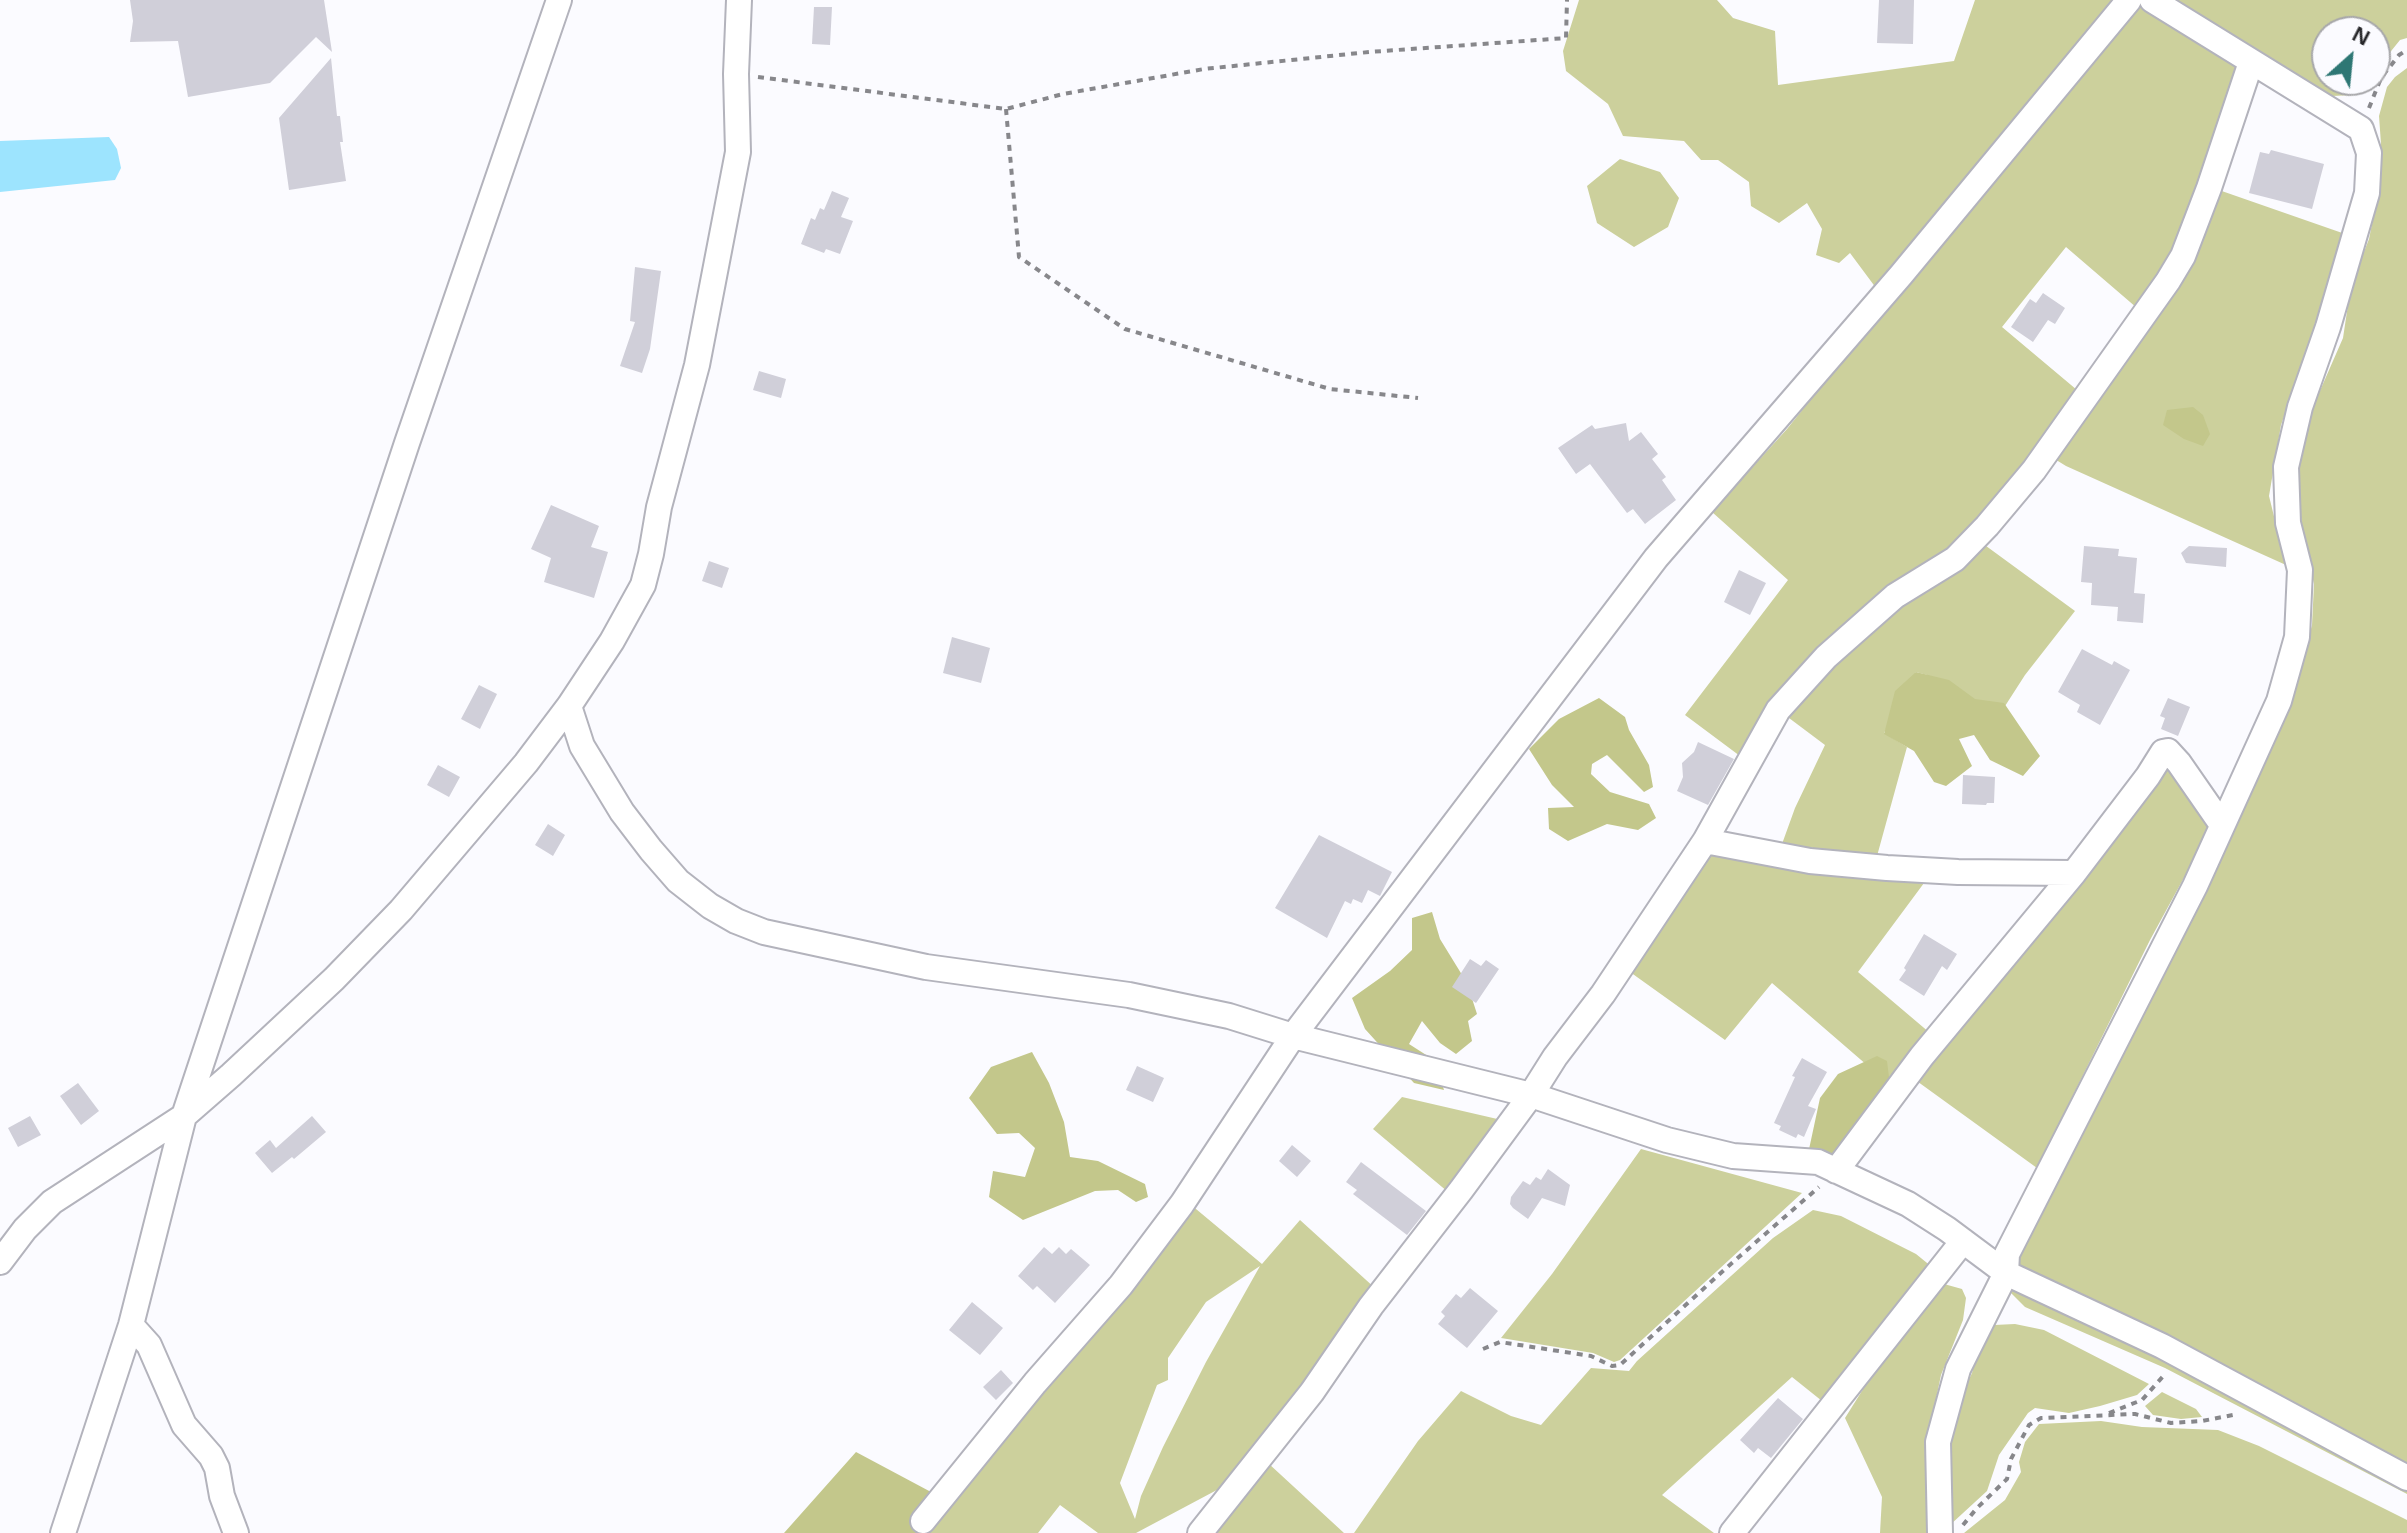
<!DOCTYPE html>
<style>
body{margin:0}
#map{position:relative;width:2407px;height:1533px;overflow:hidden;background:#fbfbff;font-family:Helvetica,sans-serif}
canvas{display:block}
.north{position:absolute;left:2311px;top:16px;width:80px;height:80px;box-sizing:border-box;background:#fbfbff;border:2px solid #a7a7aa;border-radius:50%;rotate:27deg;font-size:22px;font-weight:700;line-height:32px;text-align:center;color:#28282b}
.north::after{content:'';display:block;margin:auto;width:28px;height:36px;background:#2e7774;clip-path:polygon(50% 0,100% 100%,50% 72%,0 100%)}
</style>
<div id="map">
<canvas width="2407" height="1533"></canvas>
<div class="north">N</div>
</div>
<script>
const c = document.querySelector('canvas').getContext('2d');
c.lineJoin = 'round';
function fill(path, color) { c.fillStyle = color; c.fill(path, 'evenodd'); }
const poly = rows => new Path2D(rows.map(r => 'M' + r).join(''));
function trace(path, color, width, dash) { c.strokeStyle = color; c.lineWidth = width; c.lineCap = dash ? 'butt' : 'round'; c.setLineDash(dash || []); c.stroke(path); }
fill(poly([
 [1579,0,1717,0,1733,18,1775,31,1778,85,1954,61,1975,0,2120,0,2072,59,1934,216,1876,288,1850,253,1839,263,1816,255,1822,229,1807,203,1779,223,1751,206,1749,182,1718,160,1701,160,1684,141,1623,136,1608,104,1566,71,1563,51],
 [2175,0,2407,0,2407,38,2400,40,2375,71,2375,32,2327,32,2327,80,2367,80,2354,95,2332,96,2310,85],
 [2138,1,2242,65,2188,214,2169,259,2137,308,2066,247,2002,327,2077,390,2035,452,1954,548,1898,579,1840,627,1806,663,1744,759,1685,715,1788,580,1712,512,1787,429,1901,287],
 [2407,68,2407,1494,2165,1368,2025,1307,2009,1291,2011,1266,2216,855,2296,687,2312,625,2314,584,2303,535,2297,482,2298,458,2305,425,2343,338,2351,285,2369,239,2378,194,2381,144,2379,116,2387,87,2395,77],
 [1620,159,1660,172,1679,198,1668,227,1634,247,1597,223,1587,186],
 [2216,189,2348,235,2281,425,2269,496,2286,565,2066,466,2053,458],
 [1982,543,2075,611,2025,675,1998,717,1927,675,1916,672,1884,733,1907,747,1877,856,1782,844,1795,808,1825,745,1789,718,1823,677,1898,602],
 [2165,763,2211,828,2150,940,2037,1168,1914,1079],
 [1715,852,1927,879,1858,972,1930,1033,1890,1085,1772,983,1725,1040,1630,972,1703,858],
 [1402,1097,1506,1121,1448,1192,1373,1129],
 [1641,1149,1802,1193,1620,1360,1614,1362,1593,1353,1501,1338,1552,1274],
 [1190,1204,1262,1264,1300,1220,1376,1289,1230,1483,1136,1533,1098,1533,1060,1505,1038,1533,927,1533,1039,1397],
 [1260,1266,1206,1362,1163,1447,1141,1496,1135,1519,1120,1483,1157,1385,1168,1380,1168,1358,1206,1302],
 [1813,1210,1841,1216,1916,1254,1932,1267,1827,1405,1792,1377,1662,1495,1714,1533,1354,1533,1418,1441,1461,1391,1511,1416,1541,1425,1591,1368,1629,1371,1637,1361,1773,1238],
 [1944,1284,1962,1289,1966,1298,1963,1320,1941,1375,1927,1443,1932,1533,1880,1533,1882,1497,1845,1418,1877,1367],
 [2015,1324,2044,1330,2149,1384,2137,1395,2100,1406,2069,1413,2035,1408,2028,1413,1999,1455,1987,1491,1950,1525,1951,1417,1972,1373,1982,1333,1994,1325],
 [2162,1392,2196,1409,2202,1417,2181,1419,2153,1415,2145,1406],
 [2101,1421,2142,1427,2218,1430,2259,1446,2407,1520,2407,1533,1964,1533,2005,1500,2021,1472,2019,1462,2025,1442,2039,1424],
 [1268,1463,1344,1533,1208,1533]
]), '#ccd09c');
fill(poly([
 [2193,407,2203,415,2210,434,2203,446,2184,439,2163,425,2167,410],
 [1916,672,1949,680,1975,699,2004,703,2040,756,2023,776,1990,760,1974,735,1959,739,1972,766,1946,786,1934,782,1914,751,1884,734,1895,691],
 [1599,698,1625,717,1629,730,1649,765,1653,787,1644,792,1607,755,1592,764,1591,774,1610,792,1649,804,1656,818,1638,830,1607,824,1568,841,1549,829,1548,808,1574,807,1552,785,1529,749,1559,719],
 [1432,912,1440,939,1467,983,1477,1014,1468,1021,1472,1041,1456,1054,1440,1043,1422,1021,1409,1044,1434,1060,1444,1090,1414,1083,1365,1029,1352,998,1390,971,1412,950,1412,918],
 [1032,1052,1049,1083,1064,1122,1070,1157,1098,1161,1145,1184,1148,1197,1136,1202,1118,1190,1095,1191,1023,1220,989,1197,993,1171,1025,1177,1035,1148,1019,1133,997,1134,969,1098,991,1067],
 [1877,1056,1887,1061,1890,1085,1830,1165,1808,1154,1820,1098,1838,1074],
 [856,1452,931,1492,913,1521,924,1533,784,1533]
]), '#c3c78b');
fill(poly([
 [109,137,117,149,121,168,115,180,0,192,0,141]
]), '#9de4fe');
fill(poly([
 [130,0,324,0,332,52,316,37,270,83,188,97,178,41,130,42,133,21],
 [1879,0,1914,0,1913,44,1877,43],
 [814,7,832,7,830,45,812,44],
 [331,58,337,116,340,116,343,142,340,142,346,181,289,190,279,118],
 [2271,150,2324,164,2312,209,2249,193,2260,152,2269,154],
 [832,191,849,198,841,217,853,221,840,254,826,249,824,253,801,244,811,218,815,220,820,208,824,210],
 [635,267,661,271,650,349,642,373,620,366,635,322,630,321],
 [2043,293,2065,308,2055,324,2048,320,2033,342,2011,327,2030,299,2036,303],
 [759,371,786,379,781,398,753,390],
 [1626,423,1629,441,1641,432,1658,454,1652,459,1666,477,1662,480,1676,500,1645,524,1633,509,1627,513,1590,464,1576,474,1558,448,1592,425,1595,429],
 [551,505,599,526,591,547,608,552,594,598,544,582,551,558,531,549],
 [2084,546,2119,549,2118,556,2137,558,2134,593,2145,594,2143,623,2117,621,2118,607,2091,605,2092,583,2081,582],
 [2189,546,2227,548,2226,567,2186,563,2181,553],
 [709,561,729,568,722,588,702,581],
 [1739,570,1766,583,1750,615,1724,602],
 [952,637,990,648,981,683,943,673],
 [2082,649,2112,665,2114,661,2130,670,2100,725,2077,712,2080,705,2058,692],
 [479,685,497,694,480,729,461,719],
 [2168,698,2190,707,2178,736,2161,729,2165,718,2160,716],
 [1698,742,1734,759,1708,805,1677,791,1683,777,1682,763,1694,752],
 [438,765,460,777,449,797,427,785],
 [1963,775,1995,777,1994,803,1987,803,1986,805,1962,804],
 [548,824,565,835,553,856,535,845],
 [1319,835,1392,872,1380,896,1368,890,1362,903,1353,899,1351,904,1345,901,1327,938,1275,908],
 [1924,934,1957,954,1947,970,1942,966,1924,996,1899,980,1906,970,1904,968],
 [1470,959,1481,966,1486,960,1499,969,1476,1003,1452,987],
 [1802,1058,1827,1072,1808,1106,1816,1109,1804,1137,1798,1134,1796,1138,1779,1130,1781,1126,1774,1123,1795,1077,1792,1076],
 [1137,1066,1164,1078,1153,1102,1126,1090],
 [78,1083,99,1111,81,1125,60,1096],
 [30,1116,41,1135,18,1147,8,1128],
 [312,1116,326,1132,294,1159,292,1157,272,1173,255,1153,270,1140,276,1148],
 [1292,1145,1311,1161,1297,1177,1279,1161],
 [1361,1162,1426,1211,1407,1235,1353,1194,1357,1190,1346,1182],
 [1548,1169,1570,1185,1565,1206,1542,1198,1528,1219,1513,1208,1510,1204,1511,1197,1523,1181,1530,1185,1536,1177,1541,1180],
 [1044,1247,1052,1254,1059,1247,1066,1254,1071,1249,1090,1265,1055,1303,1037,1286,1033,1290,1018,1276],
 [1470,1288,1498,1311,1467,1348,1438,1324,1445,1316,1441,1312,1456,1294,1461,1298],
 [972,1302,1003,1328,980,1355,949,1330],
 [1001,1370,1013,1383,996,1400,983,1387],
 [1778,1398,1803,1419,1771,1458,1758,1448,1754,1453,1740,1440]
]), '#d0cfd9');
const minor = poly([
 [569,706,582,746,622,812,651,850,678,881,710,906,736,921,764,932,926,967,1129,995,1229,1016,1293,1036,1531,1095,1667,1140,1733,1156,1818,1162,1908,1204,1947,1229,2006,1273,2162,1346,2407,1478],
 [1705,841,1810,861,1887,868,1958,872,2074,873],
 [1836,1171,1922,1056,2074,873,2148,776,2163,752,2168,751,2179,763,2222,825],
 [0,1262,25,1229,52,1202,184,1116,231,1075,334,979,401,910,526,763,569,706,612,641,643,585,651,554,659,507,697,365,738,152,736,74,739,0],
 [131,1325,149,1345,184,1425,211,1456,217,1468,222,1496,236,1533],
 [923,1521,1035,1383,1121,1285,1182,1204,1293,1036,1656,558,1901,275,2129,0],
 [63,1533,131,1325,184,1116,407,443,559,0],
 [1200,1533,1312,1392,1371,1306,1461,1190,1531,1095,1555,1057,1603,994,1705,841,1778,710,1826,657,1895,596,1955,559,1987,526,2034,470,2168,281,2183,256,2209,188,2251,62],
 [1732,1533,1963,1241],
 [1940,1533,1938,1442,1958,1369,2006,1273,2007,1254,2195,886,2279,701,2297,637,2300,570,2288,523,2286,467,2300,407,2328,327,2367,193,2369,153,2361,129,2152,0]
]);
trace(minor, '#b3b3bc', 28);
trace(poly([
 [758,77,1006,109,1063,94,1204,69,1369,52,1566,38,1567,0],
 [2369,108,2381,78,2399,55,2407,50],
 [1006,109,1019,257,1125,329,1330,389,1418,398],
 [1483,1349,1500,1342,1591,1356,1612,1366,1620,1365,1724,1270,1819,1187],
 [2109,1413,2142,1400,2166,1373],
 [1963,1525,1977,1508,2007,1479,2011,1459,2029,1425,2041,1418,2135,1414,2171,1423,2202,1421,2238,1414]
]), '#87878b', 4, [6, 6]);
trace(minor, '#fff', 24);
</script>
